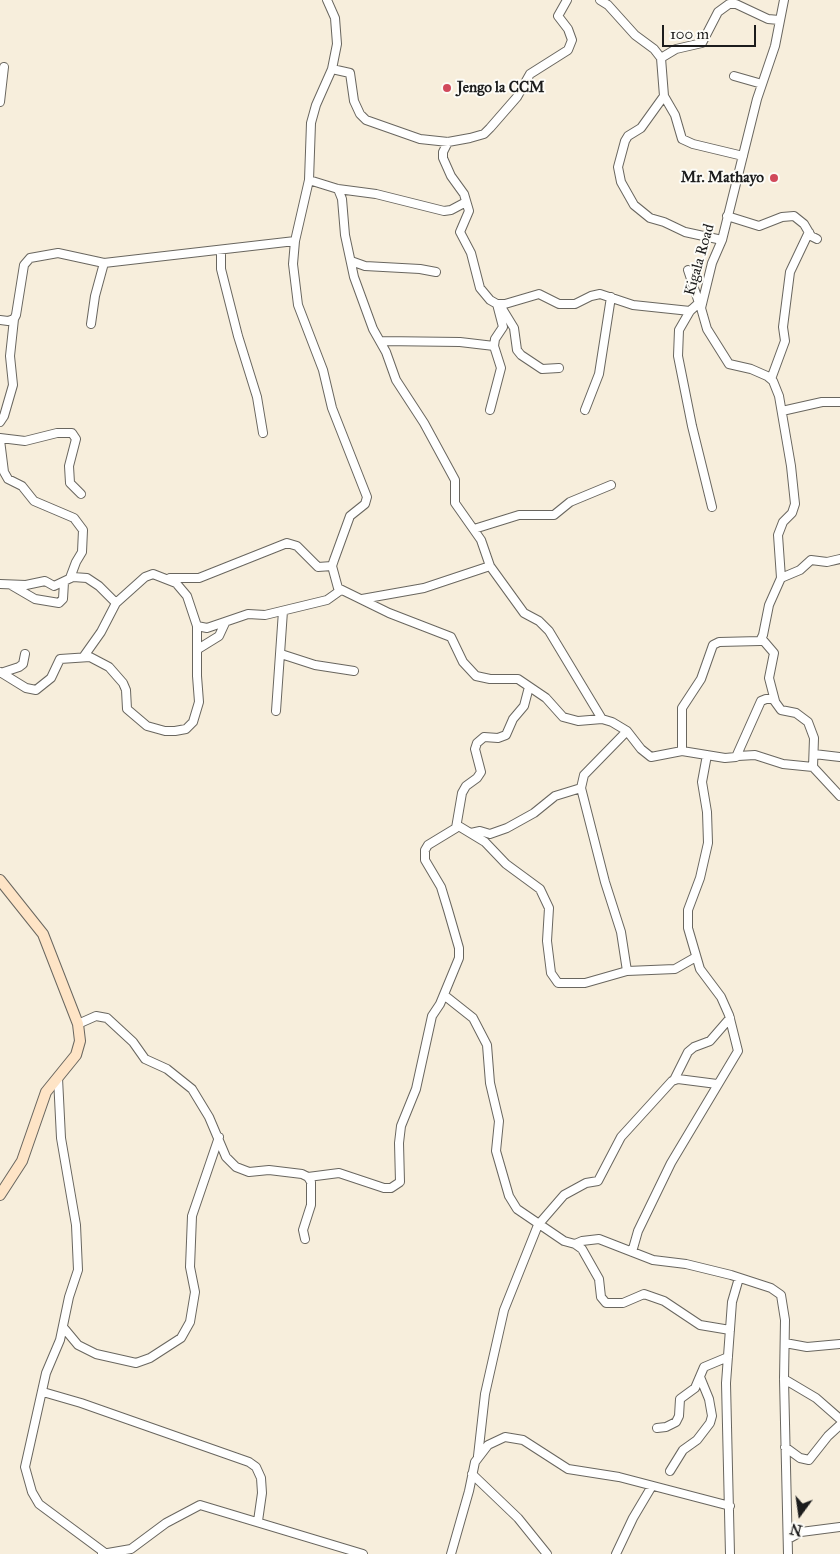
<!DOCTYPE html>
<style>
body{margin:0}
#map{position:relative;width:840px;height:1554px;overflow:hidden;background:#f7eedc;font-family:"IM FELL Great Primer",serif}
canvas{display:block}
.north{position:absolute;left:775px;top:1489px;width:50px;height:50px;-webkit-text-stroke:4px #fdfcf7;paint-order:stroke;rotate:194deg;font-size:14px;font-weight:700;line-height:20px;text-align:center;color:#1c1c1c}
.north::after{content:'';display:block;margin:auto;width:18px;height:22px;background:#1c1c1c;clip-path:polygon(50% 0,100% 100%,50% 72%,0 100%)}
.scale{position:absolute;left:662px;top:25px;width:94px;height:22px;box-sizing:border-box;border:2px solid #1c1c1c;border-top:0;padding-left:6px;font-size:15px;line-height:18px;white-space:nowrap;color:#1c1c1c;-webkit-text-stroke:4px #fdfcf7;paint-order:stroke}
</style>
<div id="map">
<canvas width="840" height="1554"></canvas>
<div class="north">N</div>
<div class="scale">100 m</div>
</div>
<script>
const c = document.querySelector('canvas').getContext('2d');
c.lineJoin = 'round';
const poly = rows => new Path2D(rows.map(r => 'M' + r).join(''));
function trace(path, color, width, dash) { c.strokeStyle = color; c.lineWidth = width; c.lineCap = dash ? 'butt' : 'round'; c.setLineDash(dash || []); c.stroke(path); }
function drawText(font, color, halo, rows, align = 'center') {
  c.font = font + ' "IM FELL Great Primer",serif'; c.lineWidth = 4; c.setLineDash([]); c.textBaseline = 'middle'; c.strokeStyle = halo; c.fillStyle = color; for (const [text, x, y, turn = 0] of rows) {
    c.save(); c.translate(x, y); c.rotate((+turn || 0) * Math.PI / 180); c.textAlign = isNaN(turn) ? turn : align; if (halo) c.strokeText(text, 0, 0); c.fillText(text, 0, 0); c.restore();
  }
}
const street = poly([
 [327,0,335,18,337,44,332,69,316,105,311,123,309,180,295,241,293,264,298,305,323,370,332,408,367,497,365,504,350,516,334,560,332,566,338,588,389,613,451,637,463,662,476,676,490,679,518,679,546,698,563,717,578,721,602,719,612,722,627,731,641,749,651,757,682,751,725,758,736,757,761,701,766,699,773,699,781,710,796,713,808,722,814,738,813,767,840,796],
 [600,0,608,5,635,35,654,49,661,58,664,96,675,115,682,139,693,144,743,156],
 [661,58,676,49,702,43,718,12,729,4,736,4,768,19,779,20],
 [332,69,350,73,354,101,360,114,366,120,420,139,448,142,470,138,484,134,490,128,517,97,530,74,568,50,572,40,568,29,558,16,567,0],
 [734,76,762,84],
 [664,96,641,128,628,136,625,141,618,167,621,182,634,205,650,218,664,222,685,232,722,240],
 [0,102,4,67],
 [448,142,443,152,443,158,451,176,464,194,469,211,460,232,471,253,480,288,490,300,497,304,505,304,539,294,559,304,575,304,591,296,600,294,633,305,690,311],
 [309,180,338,189,376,194,444,211,451,210,466,202],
 [338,189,342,199,345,235,354,277,373,329,386,352,396,380,424,423,455,480,455,503,481,540,490,566,524,613,539,621,549,631,602,719],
 [727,216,759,226,782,217,794,216,804,224,811,236,817,239],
 [221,250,221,269,238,336,257,397,263,433],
 [351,261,365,266,420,269,436,272],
 [688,270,699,303],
 [701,301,690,311,679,330,678,356,692,426,712,507],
 [498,307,503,310,514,328,517,350,521,355,542,369,559,368],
 [0,320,8,321,14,319,16,315,24,265,30,258,58,253,104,263,295,241],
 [91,324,95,296,104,263],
 [381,341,460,342,494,346],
 [771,379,785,341,783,327,790,272,809,232],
 [490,410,501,368,494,346,495,339,503,327,497,304],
 [585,410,599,374,611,297],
 [782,411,822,402,840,402],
 [0,422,4,416,13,385,10,356,14,319],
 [0,438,25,441,57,433,72,433,76,439,69,466,70,483,81,494],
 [0,440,4,472,8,479,22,486,34,501,74,518,83,530,82,552,76,562,70,578],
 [474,529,519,515,554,515,570,502,611,485],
 [170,578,199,578,287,543,297,546,318,567,332,566],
 [781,578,778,535,783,522,792,513,795,504,791,466,779,396,773,381,767,376,751,369,729,364,707,329,701,308,712,263,722,240,757,99,775,46,784,0],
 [0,584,26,585,45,581,54,586,73,577,87,578,99,586,116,603],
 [11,585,35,599,59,603,63,599,64,582],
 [362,599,424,588,490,566],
 [197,626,207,628,248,614,265,615,327,600,341,590],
 [762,639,774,653,769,678,775,701],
 [198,649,219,636,225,623],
 [281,654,315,665,354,671],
 [0,672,26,688,36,690,51,678,60,659,90,657,109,667,123,683,126,690,127,709,147,726,165,731,175,731,186,729,193,722,199,702,197,676,197,626,187,596,176,583,153,574,145,577,116,603,101,632,84,656],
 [1,673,19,667,23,664,25,654],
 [276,711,283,611],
 [682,751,682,708,701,679,713,645,719,642,760,641,763,635,769,605,781,578,800,570,811,560,827,562,840,559],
 [814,754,840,757],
 [738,756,755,755,783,764,813,767],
 [457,825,485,842,506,864,540,889,549,908,547,941,551,973,558,983,585,983,627,971,675,969,696,957],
 [471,833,480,831,490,834,507,828,534,813,555,796,581,788],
 [627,971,621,932,605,882,581,788,584,775,627,731],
 [444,995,473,1018,487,1045,490,1083,499,1121,496,1151,509,1196,517,1209,564,1241,575,1244,582,1241,599,1239,653,1260,686,1264,731,1275,771,1288,781,1295,785,1320,784,1379,788,1554],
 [78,1024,96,1016,107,1018,133,1042,145,1059,167,1069,192,1089,209,1117,226,1157,236,1167,249,1172,269,1170,302,1174,308,1177,311,1182,311,1205,303,1230,305,1239],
 [58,1078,61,1138,76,1225,78,1270,69,1297,60,1340,46,1373,25,1467,32,1492,39,1504,105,1553],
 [674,1080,688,1052,694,1047,710,1041,730,1018],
 [308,1177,339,1173,384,1188,391,1188,400,1182,399,1143,401,1126,416,1089,432,1016,440,1004,459,958,459,948,448,910,441,887,425,860,425,850,428,845,456,828,462,793,466,786,477,778,481,772,475,749,477,743,484,737,498,738,506,735,513,719,524,706,529,687],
 [575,1244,582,1249,599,1279,601,1297,606,1303,623,1303,644,1294,664,1301,700,1325,730,1330],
 [632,1252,638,1231,671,1163,738,1051,729,1015,721,997,700,969,688,928,688,910,700,878,708,843,707,812,702,782,707,755],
 [63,1327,78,1345,96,1354,136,1363,150,1358,181,1338,190,1322,195,1292,190,1267,192,1216,219,1137],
 [785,1343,807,1347,840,1344],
 [784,1379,816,1398,840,1419],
 [43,1392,81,1403,249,1462,256,1467,261,1478,262,1493,258,1521],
 [657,1428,666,1427,676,1422,679,1416,680,1399,695,1388,704,1367,728,1357],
 [785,1447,800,1458,809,1460,828,1436,840,1425],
 [478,1456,485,1394,504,1310,538,1225,564,1195,586,1183,598,1181,621,1137,672,1081,678,1079,717,1084],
 [670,1471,683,1450,697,1440,710,1423,712,1416,709,1399,700,1377],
 [472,1474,518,1518,547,1554],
 [788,1539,801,1532,840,1527],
 [102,1554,131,1549,166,1523,200,1505,363,1554],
 [451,1554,469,1491,475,1462,488,1445,505,1437,523,1440,568,1469,619,1477,730,1506],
 [616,1554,633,1518,652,1486],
 [730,1554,726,1383,732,1302,739,1278]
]);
const secondary = poly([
 [0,880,43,934,78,1024,80,1041,76,1055,46,1092,22,1161,0,1195]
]);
trace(street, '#69665f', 10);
trace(secondary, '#69665f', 12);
trace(street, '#fff', 8);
trace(secondary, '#fee4c6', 10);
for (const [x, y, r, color] of [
 [447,88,5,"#d1495b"],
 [774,178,5,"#d1495b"]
]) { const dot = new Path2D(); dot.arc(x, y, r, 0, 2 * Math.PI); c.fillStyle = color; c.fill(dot); trace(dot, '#fdfcf7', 2); }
drawText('bold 15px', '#1c1c1c', '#fdfcf7', [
 ["Jengo la CCM",457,88],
 ["Mr. Mathayo",764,178,"right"]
], 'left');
drawText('15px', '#1c1c1c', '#fdfcf7', [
 ["Kigala Road",700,260,-74]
]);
</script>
